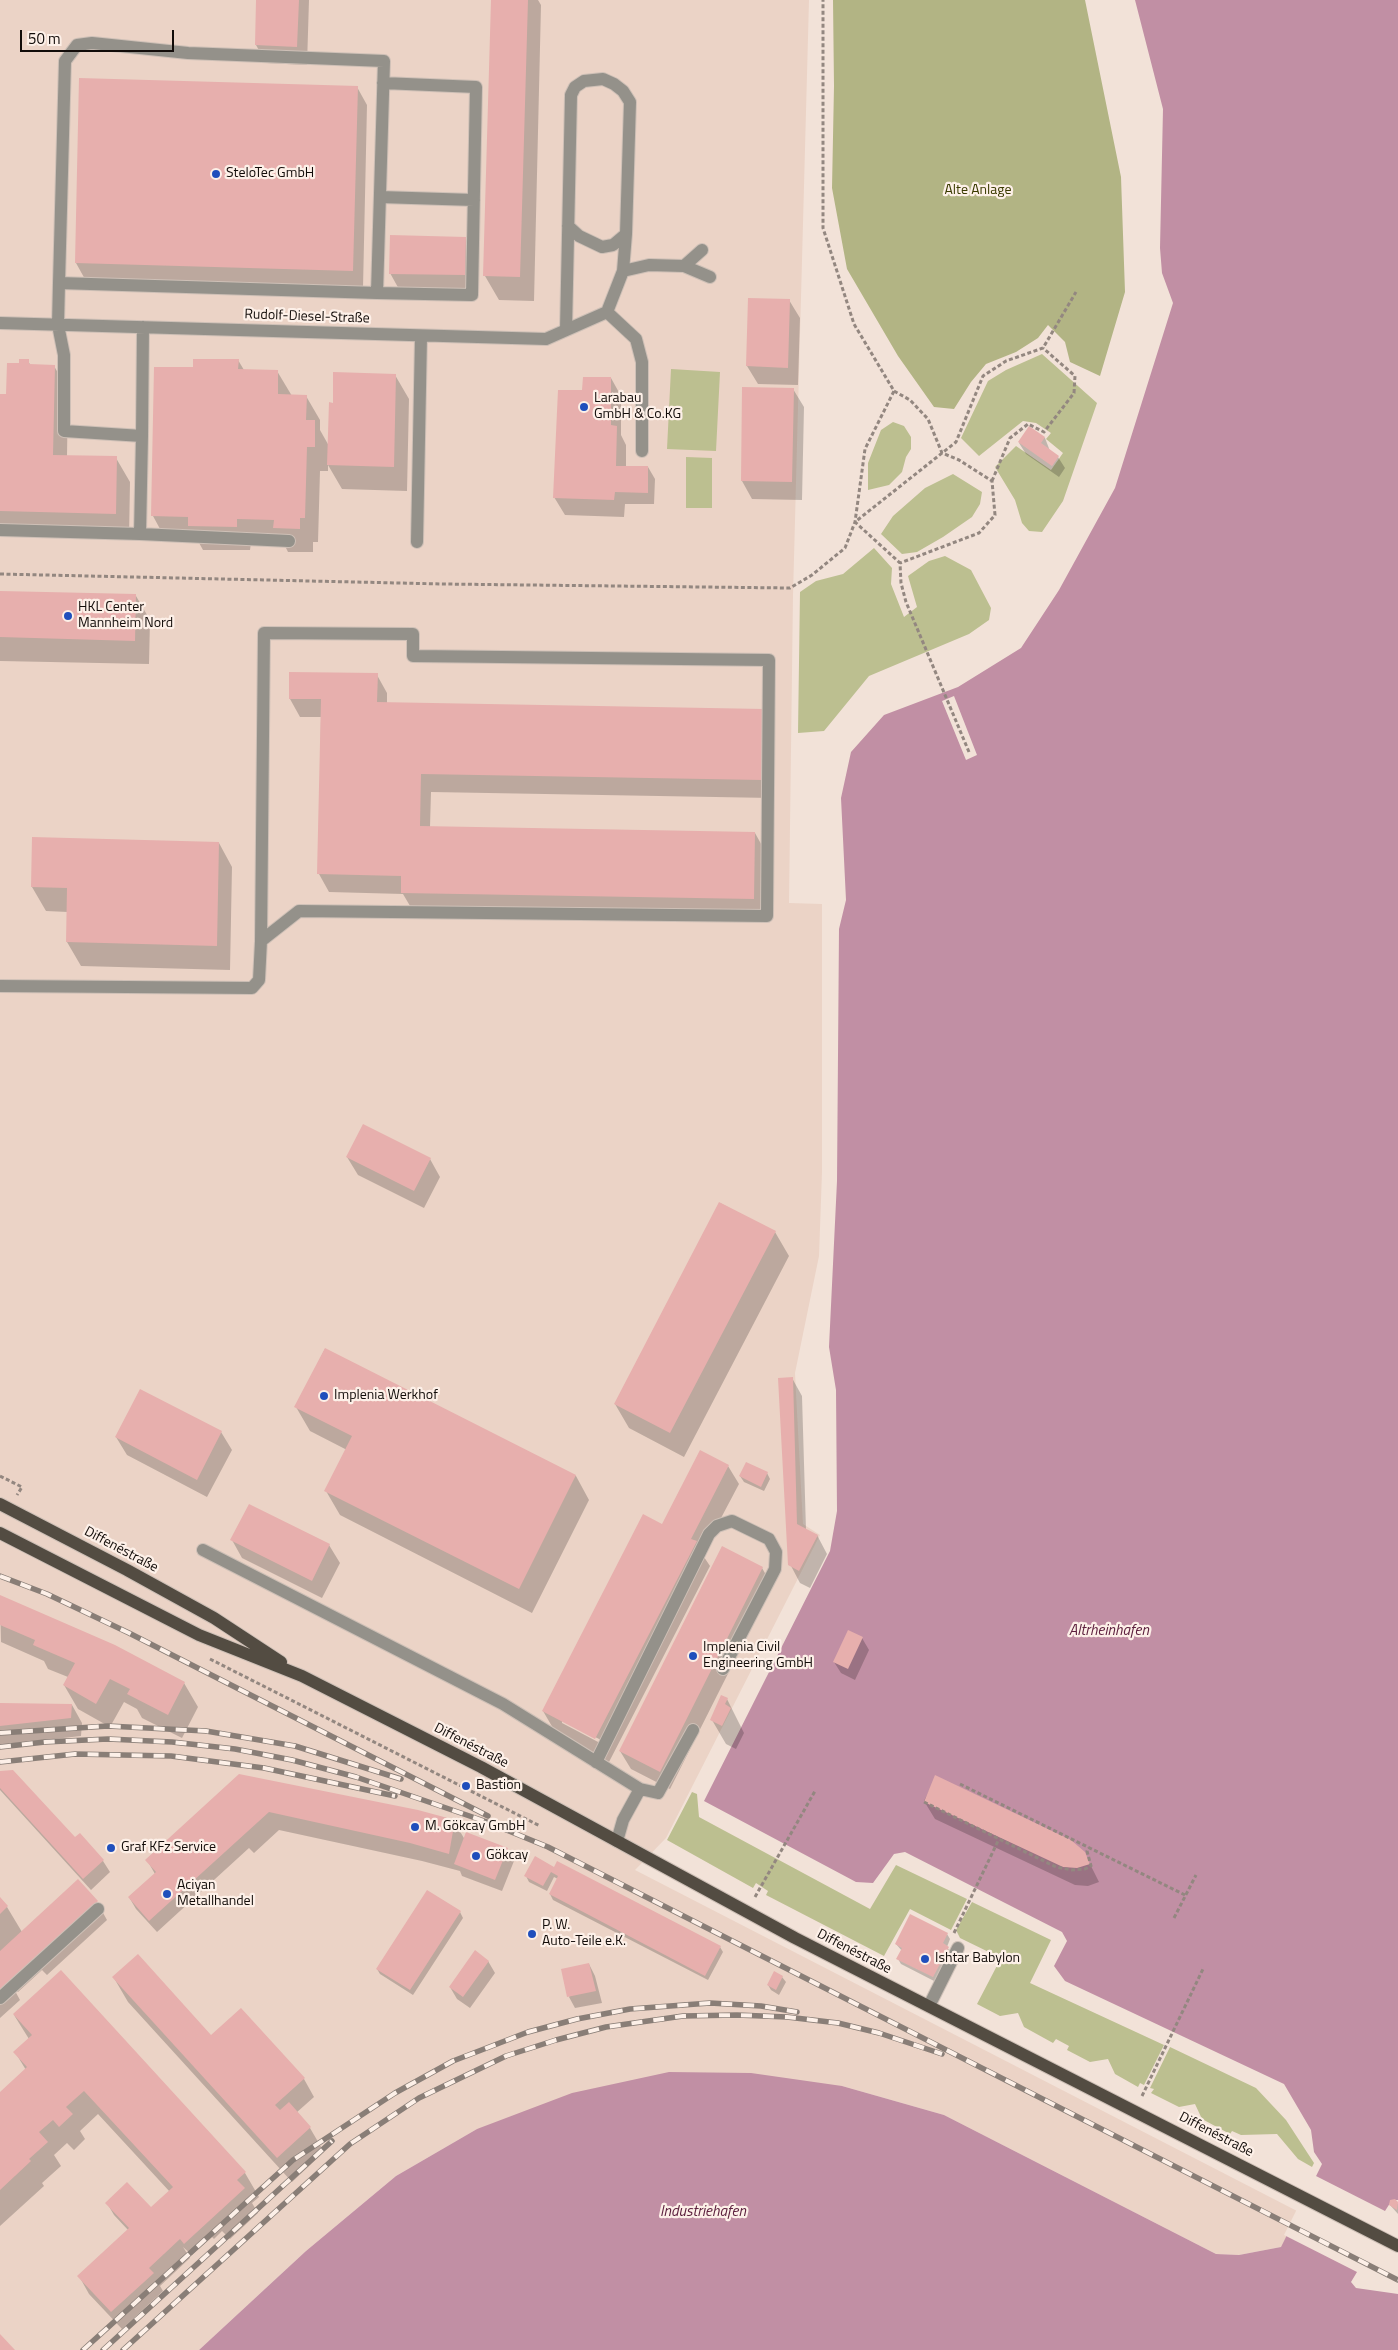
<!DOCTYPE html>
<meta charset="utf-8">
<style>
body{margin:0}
#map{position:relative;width:1398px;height:2350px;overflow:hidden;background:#f2e2d8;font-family:"Titillium Web",sans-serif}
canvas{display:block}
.scale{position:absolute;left:20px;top:30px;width:154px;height:22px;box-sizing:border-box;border:2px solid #120c09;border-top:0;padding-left:6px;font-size:15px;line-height:18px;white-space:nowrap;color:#120c09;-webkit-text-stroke:4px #fdf0e8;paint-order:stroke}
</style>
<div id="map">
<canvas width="1398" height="2350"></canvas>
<div class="scale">50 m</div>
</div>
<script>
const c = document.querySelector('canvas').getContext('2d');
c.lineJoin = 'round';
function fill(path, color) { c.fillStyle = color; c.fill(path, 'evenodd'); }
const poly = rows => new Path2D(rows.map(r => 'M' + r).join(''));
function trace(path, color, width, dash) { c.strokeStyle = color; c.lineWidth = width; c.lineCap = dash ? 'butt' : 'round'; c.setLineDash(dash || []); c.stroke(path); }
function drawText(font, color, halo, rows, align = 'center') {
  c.font = font + ' "Titillium Web",sans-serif'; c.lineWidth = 4.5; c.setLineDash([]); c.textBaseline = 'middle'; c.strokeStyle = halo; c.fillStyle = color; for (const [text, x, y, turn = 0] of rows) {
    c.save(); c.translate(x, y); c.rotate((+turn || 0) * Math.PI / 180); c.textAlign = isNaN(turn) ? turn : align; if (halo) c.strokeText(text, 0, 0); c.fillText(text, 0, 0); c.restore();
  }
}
fill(poly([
 [0,0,809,0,793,595,789,903,822,904,822,1172,819,1256,795,1373,803,1524,820,1535,666,1838,635,1870,1299,2212,1281,2247,1239,2255,1216,2254,944,2115,842,2086,477,2129,396,2176,306,2251,199,2350,0,2350]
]), '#ebd3c6');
fill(poly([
 [1042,354,1097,403,1063,501,1042,532,1029,531,1022,523,1015,500,995,467,1016,446,1051,470,1063,453,1046,439,1051,433,1036,423,1023,421,979,456,961,438,988,381,1006,370],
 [671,369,720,372,716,451,667,449],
 [893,422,904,426,911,437,911,449,906,457,902,472,889,485,868,490,868,463,881,430],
 [686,457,712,458,712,508,686,508],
 [953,474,982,492,980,504,972,517,943,537,917,552,902,554,881,534,893,516,925,488],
 [874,548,892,568,891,584,904,617,917,607,908,576,929,561,945,556,971,570,991,608,989,620,969,634,869,676,824,731,798,733,800,592,816,581,843,574],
 [692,1792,697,1794,699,1817,870,1909,896,1865,967,1899,951,1930,910,1909,884,1956,766,1895,768,1891,756,1883,753,1888,667,1840],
 [972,1902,1051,1940,1030,1983,1164,2045,1144,2085,1140,2083,1138,2087,1115,2074,1108,2059,1090,2062,1067,2050,1069,2046,1056,2039,1053,2043,1024,2027,1018,2013,1000,2016,977,2004,1001,1958,960,1938,956,1930],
 [1170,2047,1256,2088,1286,2120,1314,2163,1312,2167,1298,2159,1277,2134,1241,2135,1232,2131,1230,2134,1202,2119,1195,2104,1179,2107,1151,2093,1154,2089,1150,2088]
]), '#bcbf90');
fill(poly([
 [833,0,1085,0,1121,177,1125,292,1100,376,1070,362,1065,342,1048,325,1038,338,1016,352,986,364,971,382,954,409,934,407,898,356,847,269,832,188,834,86]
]), '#b2b484');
fill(poly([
 [1135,0,1398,0,1398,2350,199,2350,306,2251,396,2176,477,2129,572,2093,669,2072,751,2073,842,2086,944,2115,1216,2254,1239,2255,1281,2247,1322,2164,1314,2152,1311,2130,1284,2084,1065,1981,1054,1966,1067,1941,1062,1932,905,1852,894,1854,873,1883,856,1882,704,1801,830,1551,837,1511,836,1390,829,1347,837,1181,839,929,846,900,841,798,851,752,884,715,958,687,1021,648,1059,590,1115,488,1173,303,1162,273,1160,248,1163,109]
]), '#c18fa4');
fill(poly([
 [954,696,977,755,966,760,942,701],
 [1314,2175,1385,2211,1392,2200,1398,2200,1398,2294,1356,2288,1351,2282,1357,2272,1284,2235]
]), '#f2e2d8');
fill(poly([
 [257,0,309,0,307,65,266,63,256,45],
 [492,0,538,0,541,5,534,301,499,300,485,276],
 [80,80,357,87,367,105,363,288,86,281,76,263],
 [465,238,476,256,475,293,400,291,390,273],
 [749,299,789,300,800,318,798,385,758,384,747,366],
 [238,360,244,370,277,371,292,396,306,396,320,420,320,430,329,446,334,404,395,375,409,399,407,491,342,489,328,465,328,471,320,471,318,542,313,542,313,552,288,552,284,544,251,543,250,550,203,550,198,541,166,540,153,516,155,368,194,368],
 [28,361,31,366,54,366,68,390,67,456,116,458,130,482,129,538,0,534,0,395,7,395,20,365],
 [611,378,621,396,621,435,626,445,626,467,648,467,655,479,654,504,625,504,624,517,565,515,554,497,584,391],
 [793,389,804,407,802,500,752,499,742,481],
 [1030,428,1045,438,1050,451,1058,457,1065,468,1059,477,1026,454,1019,443],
 [0,593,136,596,150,620,149,664,0,661],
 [377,675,387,693,387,704,763,710,772,798,431,792,430,827,755,833,765,851,764,917,413,911,403,894,329,892,319,874,321,717,300,717,290,699],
 [219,843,232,867,230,970,81,966,67,942,68,912,46,911,32,887],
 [347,1157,430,1159,440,1177,424,1208,358,1175],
 [720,1203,775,1232,789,1256,684,1457,629,1428,615,1404],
 [325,1349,576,1476,589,1500,532,1613,340,1515,326,1491,347,1450,310,1431,296,1407],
 [792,1378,802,1396,806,1530,817,1535,827,1554,810,1588,800,1583,790,1564],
 [221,1432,232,1450,207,1497,127,1455,116,1437],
 [728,1466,739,1484,702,1554,710,1566,609,1762,557,1735,543,1711,665,1527],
 [562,1720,601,1740,600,1743,562,1723],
 [767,1473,770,1479,764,1491,744,1482,740,1476],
 [232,1540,329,1545,340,1563,322,1598,242,1558],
 [762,1568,769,1580,756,1618,670,1789,631,1769,620,1751],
 [0,1597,184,1683,198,1707,182,1738,142,1718,137,1709,124,1702,110,1727,78,1709,64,1685,68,1677,48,1669,44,1661,1,1642],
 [862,1638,869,1650,855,1680,841,1673,834,1662],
 [722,1697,727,1699,744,1733,736,1749,726,1744,712,1720],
 [0,1704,72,1705,82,1723,81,1736,0,1745],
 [0,1773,75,1839,80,1835,103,1861,110,1872,91,1890,0,1790],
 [239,1775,454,1821,465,1840,507,1849,514,1861,502,1891,462,1876,460,1871,422,1861,279,1830,254,1853,249,1848,157,1932,136,1909,129,1897,155,1874,147,1860],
 [936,1777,1084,1852,1099,1882,1088,1886,1075,1885,935,1819,924,1801],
 [555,1868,720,1947,723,1952,708,1980,553,1900,550,1894,558,1879,554,1877,547,1891,529,1882,526,1876],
 [0,1899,7,1907,22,1932,97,1902,107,1920,47,1975,42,1970,18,1992,14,1989,20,2000,0,2018],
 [460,1912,463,1918,413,1995,380,1974,377,1969],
 [947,1934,950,1939,947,1947,951,1953,936,1982,901,1964,898,1959,902,1951,896,1944],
 [488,1961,495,1973,470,2008,457,1999,450,1987],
 [589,1964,595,1976,602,2003,575,2008,569,1997],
 [782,1977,786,1982,779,1995,771,1990,768,1985],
 [114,1978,215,2041,304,2079,314,2097,296,2113,310,2128,324,2152,292,2182,128,2002],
 [14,2015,245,2173,259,2197,252,2203,258,2213,230,2239,222,2231,214,2239,212,2237,192,2255,183,2247,190,2258,160,2286,163,2291,122,2329,89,2294,79,2276,128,2230,114,2215,107,2203,151,2209,170,2192,98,2114,80,2131,85,2139,74,2150,67,2143,54,2155,61,2166,42,2183,44,2186,0,2226,0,2094,26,2070,15,2052,29,2039],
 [1395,2200,1398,2204,1398,2214,1390,2205]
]), '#0003');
fill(poly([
 [256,0,299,0,297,47,255,45],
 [491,0,528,0,520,277,483,276],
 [79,78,358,86,353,271,75,263],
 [390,235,466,237,465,275,389,274],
 [748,298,790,299,788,368,746,366],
 [19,359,29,359,29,364,55,365,53,455,117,456,116,514,0,511,0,394,6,394,7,363,19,363],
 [193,359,239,359,238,369,278,370,278,394,307,395,306,420,315,420,315,447,307,447,305,518,300,518,300,529,273,528,274,520,237,519,237,527,188,526,188,517,151,516,154,367,193,367],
 [333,372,396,374,394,467,327,465,329,402,333,403],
 [583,377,611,377,611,425,617,426,616,466,648,466,648,493,615,492,614,500,553,498,558,390,582,390],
 [742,387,794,388,792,482,741,481],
 [1029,426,1045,437,1041,443,1059,456,1052,466,1018,442],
 [0,591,136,594,135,641,0,637],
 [289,672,378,673,377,702,764,709,762,780,421,774,420,826,755,832,754,899,401,893,401,876,317,874,321,699,289,699],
 [32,837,219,842,217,946,66,942,67,888,31,887],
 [363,1124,431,1158,414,1191,346,1157],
 [719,1202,776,1231,670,1433,614,1404],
 [325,1348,576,1475,519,1589,324,1491,352,1436,294,1407],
 [793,1377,797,1524,818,1535,799,1571,788,1565,778,1378],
 [140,1389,222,1431,197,1480,115,1437],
 [700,1450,729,1465,691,1539,697,1541,595,1739,542,1711,643,1514,662,1524],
 [746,1462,768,1472,761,1487,739,1476],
 [249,1504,330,1544,312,1581,230,1540],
 [722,1546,763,1567,660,1772,619,1751],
 [0,1595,115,1645,185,1682,168,1715,127,1694,130,1689,110,1679,96,1704,63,1685,75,1663,33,1645,35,1640,0,1625],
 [848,1630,863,1637,848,1669,833,1662],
 [721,1695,728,1698,725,1704,731,1708,722,1726,710,1720],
 [0,1703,72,1704,71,1718,0,1726],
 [13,1770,75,1837,80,1833,104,1860,83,1879,0,1788,0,1771],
 [239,1774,418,1810,455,1820,449,1854,410,1843,269,1812,149,1921,128,1897,156,1872,145,1860],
 [935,1775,1071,1840,1085,1852,1090,1864,1077,1868,1063,1867,924,1802],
 [466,1832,508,1848,495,1880,454,1864],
 [535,1856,554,1867,557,1861,721,1946,705,1976,549,1894,558,1876,551,1872,543,1886,524,1876],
 [78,1879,98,1901,0,1991,0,1951],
 [427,1890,461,1911,410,1990,376,1969],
 [0,1897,8,1906,0,1914],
 [910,1914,948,1933,943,1943,949,1947,933,1977,896,1959,902,1948,895,1944],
 [475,1950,489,1961,463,1997,449,1987],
 [138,1954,211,2035,241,2008,305,2078,275,2105,280,2110,289,2102,311,2127,277,2158,112,1977],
 [589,1963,596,1991,567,1997,561,1969],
 [61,1970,246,2172,237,2180,245,2188,184,2244,180,2239,149,2268,154,2273,111,2312,77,2276,129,2228,105,2203,127,2182,151,2207,173,2187,84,2091,66,2107,73,2114,59,2127,53,2120,39,2132,48,2142,29,2159,31,2161,0,2190,0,2092,27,2067,13,2052,32,2035,13,2014],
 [774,1971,783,1976,776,1990,767,1985],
 [1395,2199,1398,2202,1397,2210,1389,2205,1390,2200],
 [0,2334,15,2350,0,2350]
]), '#e7afad');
const minor = poly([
 [380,197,474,200],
 [684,266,702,250],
 [623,271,649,265,684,266,710,277],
 [377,293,472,295,476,87,383,83],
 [607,312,636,339,642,362,642,451],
 [607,312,623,271,626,234],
 [0,323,546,339,607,312],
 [566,330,571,95,575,87,584,81,603,79,614,84,623,91,630,102,626,234,613,245,602,247,579,236,568,226],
 [142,436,143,327],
 [0,530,140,534,142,436,64,431,64,355,58,325,59,283,65,61,77,45,92,43,188,53,384,61,377,293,59,283],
 [140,534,289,541],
 [417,542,421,336],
 [0,986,252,988,259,980,261,941,299,911,767,916,769,660,413,656,413,634,264,633,261,941],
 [203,1550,503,1704,640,1789],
 [596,1762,709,1534,717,1526,732,1521,769,1539,776,1552,775,1569,723,1669],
 [617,1841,623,1820,640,1789,658,1793,693,1730],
 [0,1998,98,1909],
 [929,2006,958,1948]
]);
const major = poly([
 [0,1504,127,1570,214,1618,281,1662],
 [0,1533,199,1635,302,1676,481,1767,795,1938,1398,2246]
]);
trace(minor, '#cec0b7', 14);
trace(major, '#cec0b7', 14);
trace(poly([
 [894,391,910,400,928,419,942,453,959,460,992,481,995,515,979,533,900,563],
 [992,481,1010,438,1028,424,1044,432,1074,393,1075,376,1043,348],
 [0,574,443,584,790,588,812,575,845,548,855,522,865,449,894,391,854,324,823,228,823,0],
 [969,752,906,602,901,583,900,563,855,522,956,442,983,376,1006,361,1043,348,1076,292],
 [0,1476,22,1487,17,1495],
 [210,1659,540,1826],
 [960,1784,1185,1895],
 [924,1802,1056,1867,1072,1870,1085,1869,1091,1866,1087,1851,1089,1848],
 [755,1897,815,1791],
 [1174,1918,1196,1875],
 [954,1933,999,1839],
 [1142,2096,1203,1969]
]), '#938780', 3, [4, 2.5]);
trace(minor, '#94918a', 12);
trace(major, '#534c42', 12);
const rail = poly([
 [0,1576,47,1594,129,1633,488,1816],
 [0,1733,108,1726,206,1731,295,1746,401,1779],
 [0,1747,45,1742,108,1739,172,1742,235,1749,292,1760,356,1777,487,1822,548,1847,1398,2280],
 [0,1762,75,1754,171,1756,264,1768,395,1796],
 [83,2350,293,2160,395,2093,453,2061,528,2032,577,2019,630,2009,710,2003,761,2006,797,2012],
 [103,2350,332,2141],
 [123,2350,350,2144,419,2098,506,2056,556,2040,606,2027,683,2016,737,2015,787,2017,838,2023,879,2033,942,2054]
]);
trace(rail, '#897e77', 5.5);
trace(rail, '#fdf0e8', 4, [11]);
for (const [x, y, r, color] of [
 [216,174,5,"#204fbc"],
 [584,407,5,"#204fbc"],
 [68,616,5,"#204fbc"],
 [324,1396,5,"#204fbc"],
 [693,1656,5,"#204fbc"],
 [466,1786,5,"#204fbc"],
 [415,1827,5,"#204fbc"],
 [111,1848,5,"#204fbc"],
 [476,1856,5,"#204fbc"],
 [167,1894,5,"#204fbc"],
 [532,1934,5,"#204fbc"],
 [925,1959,5,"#204fbc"]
]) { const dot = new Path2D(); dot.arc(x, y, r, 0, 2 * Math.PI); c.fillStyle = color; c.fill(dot); trace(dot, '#fdf0e8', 2); }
drawText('14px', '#120c09', '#fdf0e8', [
 ["SteloTec GmbH",226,174],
 ["Larabau",594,399],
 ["GmbH & Co.KG",594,415],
 ["HKL Center",78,608],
 ["Mannheim Nord",78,624],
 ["Implenia Werkhof",334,1396],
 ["Implenia Civil",703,1648],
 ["Engineering GmbH",703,1664],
 ["Bastion",476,1786],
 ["M. Gökcay GmbH",425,1827],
 ["Graf KFz Service",121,1848],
 ["Gökcay",486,1856],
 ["Aciyan",177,1886],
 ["Metallhandel",177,1902],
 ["P. W.",542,1926],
 ["Auto-Teile e.K.",542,1942],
 ["Ishtar Babylon",935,1959]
], 'left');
drawText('14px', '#3a3a00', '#fdf0e8', [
 ["Alte Anlage",978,191]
]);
drawText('14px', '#120c09', '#fdf0e8', [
 ["Rudolf-Diesel-Straße",307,317,2],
 ["Diffenéstraße",121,1550,28],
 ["Diffenéstraße",471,1746,27],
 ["Diffenéstraße",854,1952,27],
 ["Diffenéstraße",1216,2135,27]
]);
drawText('italic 15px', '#5d203e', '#fdf0e8', [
 ["Altrheinhafen",1109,1631],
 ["Industriehafen",703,2212]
]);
</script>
